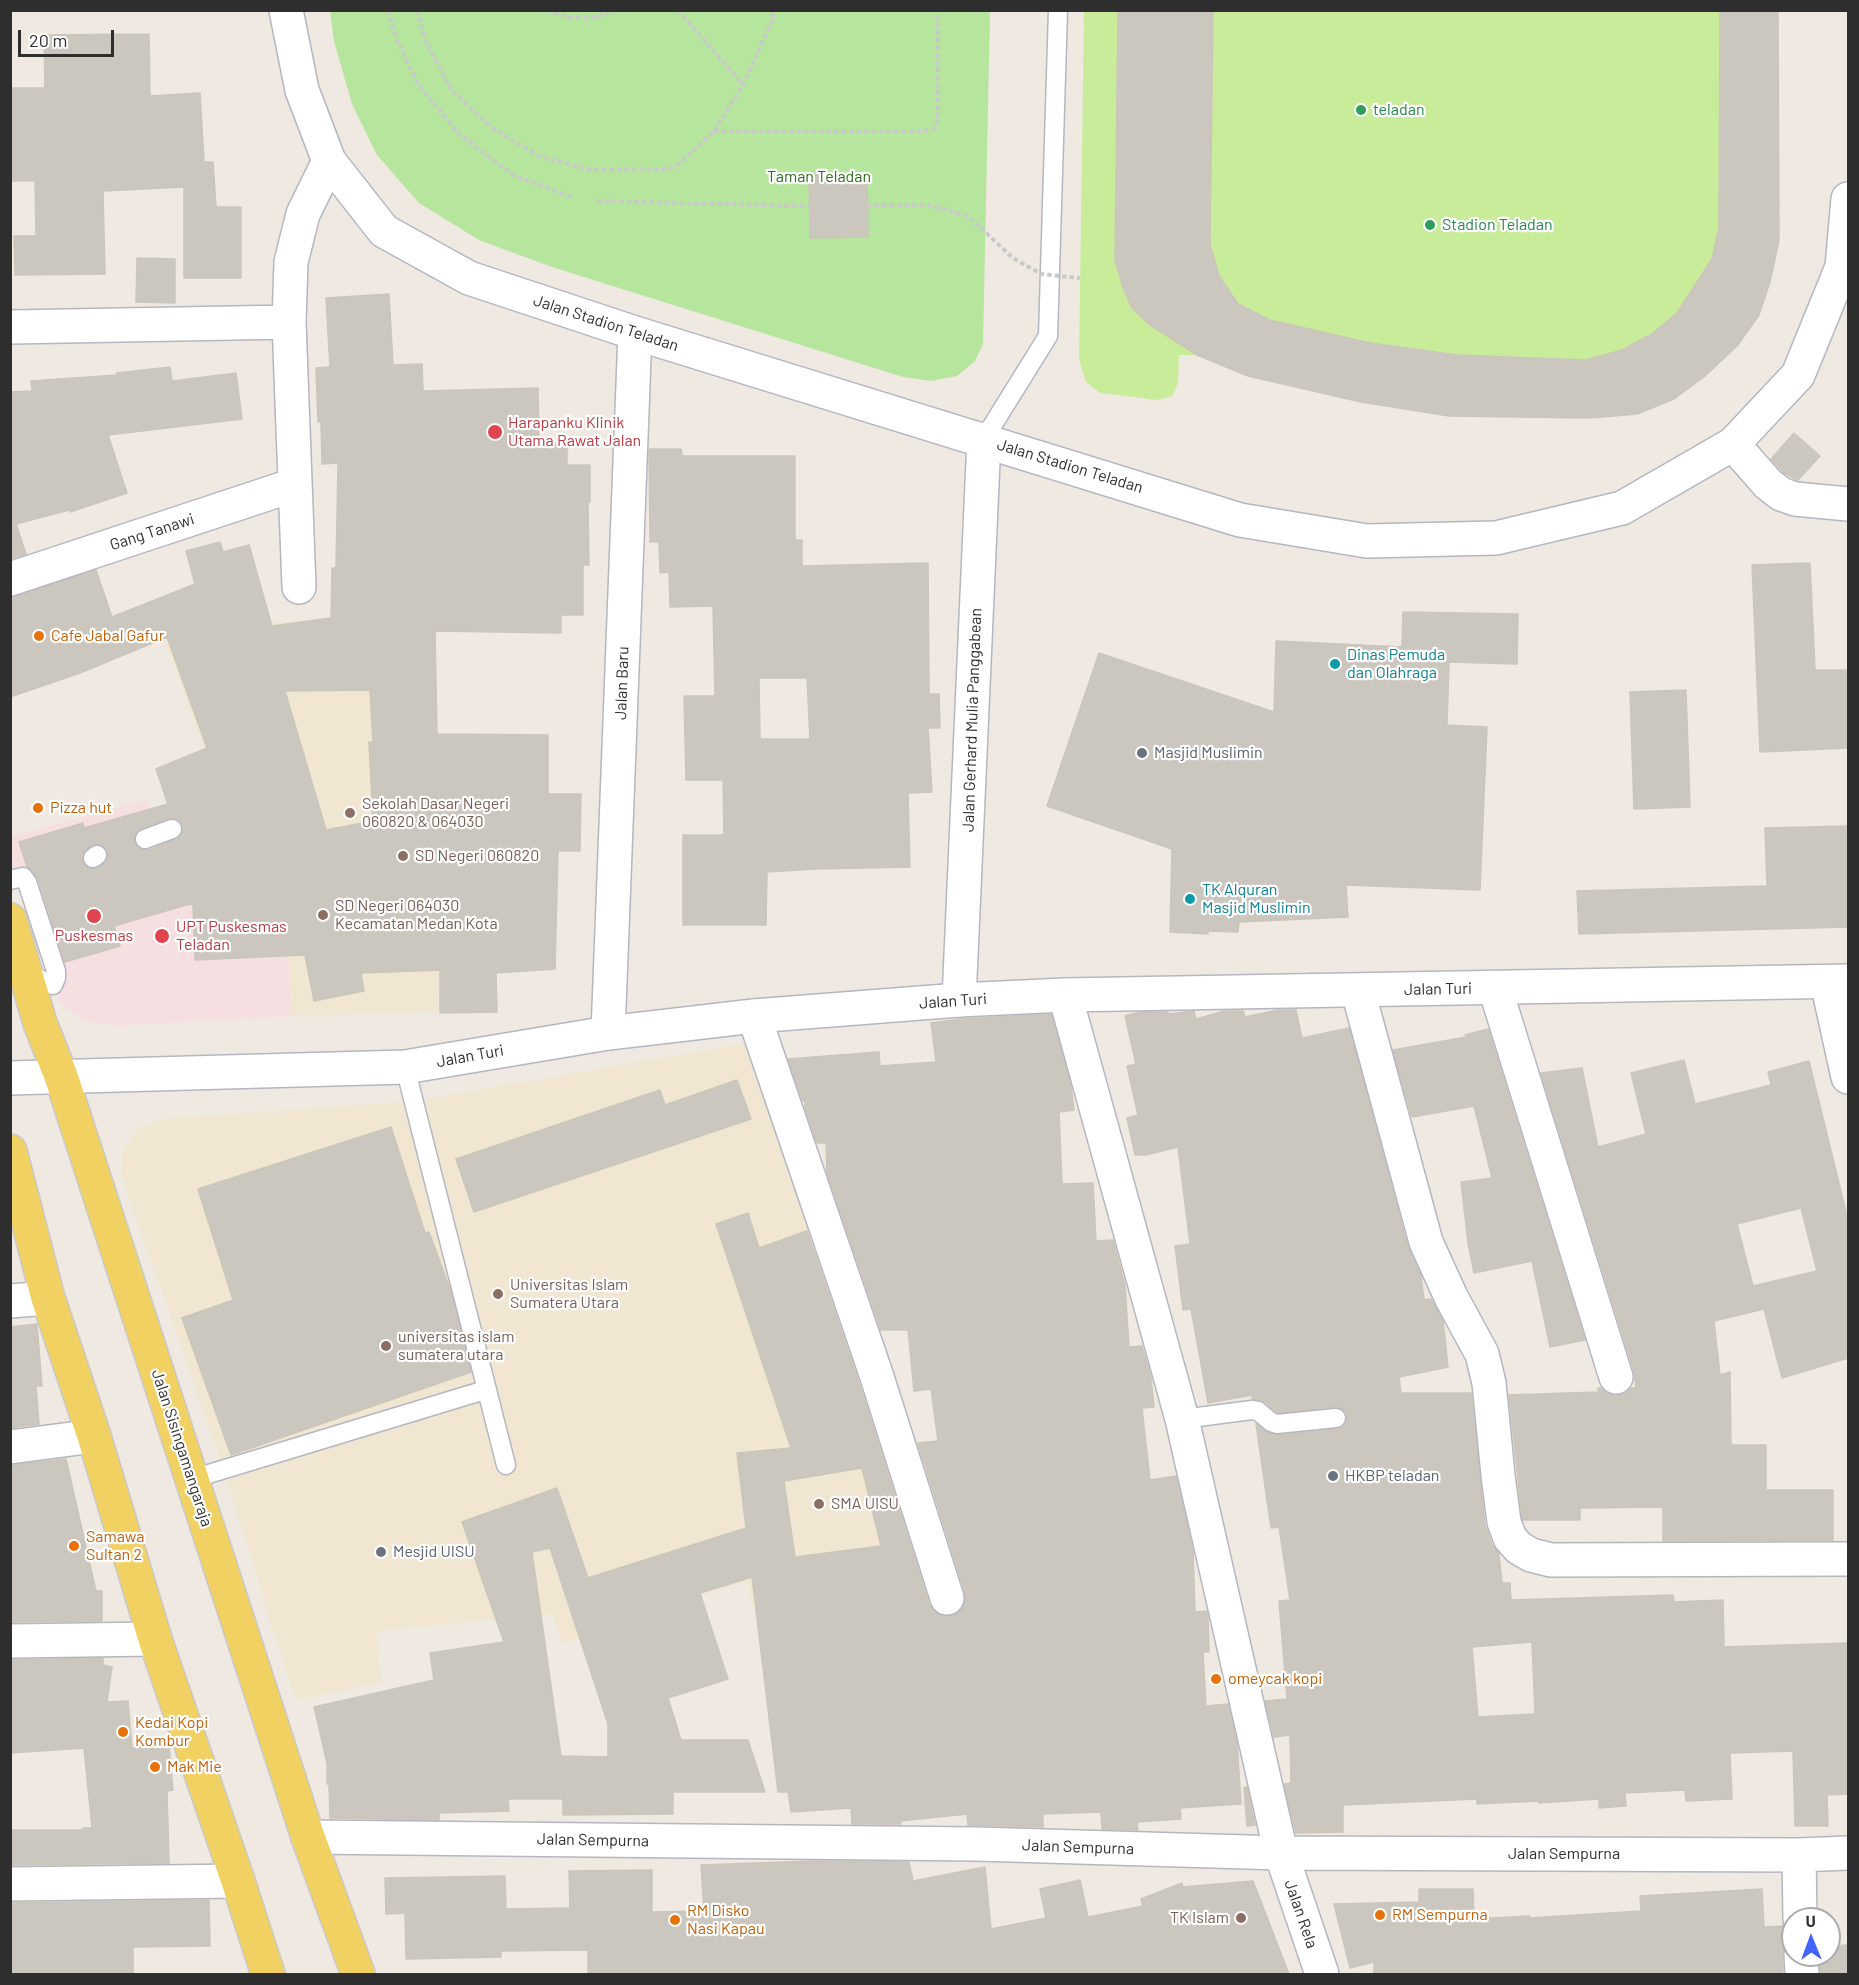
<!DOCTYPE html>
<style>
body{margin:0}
#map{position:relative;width:1859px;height:1985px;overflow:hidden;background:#efe9e1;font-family:Barlow,sans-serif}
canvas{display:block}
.frame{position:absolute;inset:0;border:12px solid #2e2e2e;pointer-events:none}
.north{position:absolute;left:1781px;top:1907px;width:60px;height:60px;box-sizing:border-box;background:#fff;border:2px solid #ababab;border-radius:50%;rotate:359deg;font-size:16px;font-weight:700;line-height:24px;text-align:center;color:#2e2e2e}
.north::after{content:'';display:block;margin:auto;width:21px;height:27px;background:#4264fb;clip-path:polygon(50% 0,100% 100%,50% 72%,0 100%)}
.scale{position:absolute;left:18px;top:30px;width:96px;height:27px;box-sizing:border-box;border:3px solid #2e2e2e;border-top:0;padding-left:8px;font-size:18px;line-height:21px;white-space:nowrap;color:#2e2e2e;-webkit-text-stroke:4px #fff;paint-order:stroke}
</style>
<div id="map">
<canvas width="1859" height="1985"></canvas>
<div class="frame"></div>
<div class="north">U</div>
<div class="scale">20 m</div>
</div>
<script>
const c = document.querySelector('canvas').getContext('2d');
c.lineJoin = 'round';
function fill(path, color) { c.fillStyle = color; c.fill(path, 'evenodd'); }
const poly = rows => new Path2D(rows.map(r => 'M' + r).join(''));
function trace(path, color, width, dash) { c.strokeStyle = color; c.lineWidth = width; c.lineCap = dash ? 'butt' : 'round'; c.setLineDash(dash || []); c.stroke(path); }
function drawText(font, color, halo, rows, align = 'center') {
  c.font = font + ' Barlow,sans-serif'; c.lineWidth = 4.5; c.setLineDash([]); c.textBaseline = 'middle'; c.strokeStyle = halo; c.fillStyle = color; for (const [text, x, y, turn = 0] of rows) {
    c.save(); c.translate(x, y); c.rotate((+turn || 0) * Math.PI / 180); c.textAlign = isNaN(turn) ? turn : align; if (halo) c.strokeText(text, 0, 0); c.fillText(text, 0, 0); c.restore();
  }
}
fill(poly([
 [297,621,299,631,427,632,439,962,438,1012,291,1016,285,868,219,790,166,643,207,627],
 [752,1042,871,1413,879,1412,924,1586,753,1610,747,1580,562,1643,552,1614,377,1631,381,1683,295,1700,224,1470,121,1175,123,1150,139,1128,163,1119,415,1101]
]), '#f0e6d1');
fill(poly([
 [147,800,153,832,274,835,285,869,291,1016,114,1026,85,1021,61,1004,11,865,11,836]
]), '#f5dfe0');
fill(poly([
 [330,11,990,11,983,344,975,361,957,376,931,381,903,377,552,267,479,240,419,203,377,155,352,104,334,41]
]), '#b6e59e');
fill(poly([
 [1084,11,1778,11,1779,240,1737,346,1705,376,1674,399,1637,414,1589,418,1449,416,1248,376,1197,355,1179,355,1178,383,1172,396,1158,400,1100,393,1086,382,1079,359]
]), '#c9ec9a');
const building = poly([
 [1118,10,1213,10,1210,244,1219,276,1238,304,1270,320,1370,343,1457,355,1586,360,1622,350,1652,334,1677,313,1712,259,1719,227,1720,10,1778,10,1779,240,1770,282,1759,315,1737,346,1705,376,1674,399,1637,414,1589,418,1449,416,1361,402,1248,376,1197,355,1150,325,1132,308,1123,288,1115,260,1118,10],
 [149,34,150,96,200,93,204,162,213,162,216,207,241,207,241,278,184,278,184,187,103,191,105,274,15,275,14,236,36,236,35,181,10,181,10,88,45,88,44,35,149,34],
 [867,174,868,237,810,238,809,175,867,174],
 [137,258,175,259,175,303,136,302,137,258],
 [389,294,393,365,422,364,423,391,538,388,539,444,567,443,567,465,590,465,590,502,588,502,589,565,583,565,583,615,561,615,561,633,435,631,437,734,548,735,548,794,581,794,580,851,558,851,555,969,496,973,497,1012,440,1013,440,970,361,973,364,991,314,1001,305,955,195,960,193,903,114,926,120,946,65,962,38,879,27,867,19,842,83,823,84,828,168,804,156,769,207,748,167,637,80,673,10,697,10,597,96,570,112,617,195,584,186,551,220,542,223,552,249,545,272,626,331,618,332,568,336,568,338,463,322,464,321,422,318,422,316,368,330,367,326,298,389,294],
 [370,690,373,742,369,742,373,821,326,830,285,691,370,690],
 [169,818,174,818,182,825,183,831,180,837,149,850,143,850,137,847,134,838,137,831,169,818],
 [96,844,102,845,106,849,108,859,99,867,89,868,84,864,82,854,86,849,96,844],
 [170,367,172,381,236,373,242,419,108,435,127,493,70,512,69,510,16,524,26,554,10,559,10,392,32,391,31,381,117,375,117,373,170,367],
 [1794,433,1820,456,1798,480,1784,473,1771,459,1794,433],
 [649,449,681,449,682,456,795,456,795,540,802,540,802,566,928,563,929,694,939,694,940,728,928,728,932,792,908,793,910,867,816,869,767,872,766,925,683,925,683,835,724,835,723,780,686,780,684,696,715,696,713,606,670,607,669,572,660,573,659,542,650,542,649,449],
 [759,678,807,678,810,739,760,739,759,678],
 [1810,563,1815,670,1848,670,1848,748,1760,752,1752,565,1810,563],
 [1403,612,1518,614,1517,664,1449,662,1447,725,1487,727,1480,890,1346,885,1348,917,1239,922,1238,932,1208,931,1208,934,1170,932,1172,849,1047,806,1099,653,1274,712,1276,641,1402,647,1403,612],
 [1686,690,1690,807,1634,809,1630,692,1686,690],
 [1848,826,1848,927,1579,934,1577,891,1767,886,1765,828,1848,826],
 [1278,1010,1296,1010,1302,1038,1349,1028,1408,1247,1421,1276,1424,1300,1431,1299,1443,1321,1448,1367,1399,1377,1401,1393,1471,1393,1485,1525,1492,1545,1499,1554,1502,1583,1510,1583,1511,1600,1673,1595,1674,1602,1723,1600,1724,1647,1848,1643,1848,1794,1827,1795,1828,1826,1795,1826,1793,1751,1730,1753,1732,1799,1686,1801,1685,1790,1625,1793,1626,1806,1599,1808,1599,1799,1539,1803,1539,1801,1477,1804,1477,1799,1343,1805,1343,1832,1296,1833,1284,1784,1291,1783,1290,1735,1274,1737,1265,1701,1287,1699,1279,1601,1290,1600,1279,1527,1271,1528,1256,1424,1267,1432,1278,1435,1338,1429,1346,1423,1347,1416,1345,1411,1335,1407,1278,1413,1265,1402,1252,1399,1252,1395,1208,1403,1191,1309,1183,1310,1175,1246,1190,1244,1178,1147,1146,1155,1135,1155,1127,1118,1138,1115,1127,1066,1136,1064,1125,1016,1140,1012,1168,1012,1169,1014,1194,1011,1196,1019,1224,1011,1243,1011,1245,1017,1278,1010],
 [1532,1642,1535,1714,1478,1717,1472,1647,1532,1642],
 [1051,1014,1071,1086,1074,1110,1059,1112,1062,1184,1093,1183,1096,1241,1113,1240,1125,1285,1129,1347,1142,1346,1151,1378,1154,1407,1142,1408,1150,1480,1176,1476,1193,1551,1195,1612,1207,1611,1208,1617,1209,1652,1203,1652,1206,1706,1228,1704,1237,1743,1241,1804,1180,1808,1181,1819,1137,1822,1138,1830,1102,1829,1101,1812,1043,1814,1043,1827,968,1825,967,1814,900,1821,901,1824,852,1824,851,1808,791,1812,788,1792,778,1792,752,1577,700,1593,728,1679,668,1698,681,1740,748,1740,765,1792,673,1792,673,1814,563,1815,563,1799,508,1799,509,1811,439,1813,439,1820,330,1818,329,1784,327,1784,327,1763,314,1707,434,1680,430,1653,504,1642,462,1522,557,1488,588,1578,746,1528,737,1453,791,1448,716,1224,748,1213,759,1248,807,1231,859,1383,929,1604,935,1612,944,1616,953,1616,961,1610,965,1601,965,1592,918,1443,938,1441,931,1389,914,1391,908,1330,881,1330,827,1172,826,1143,817,1143,805,1108,805,1101,803,1101,788,1059,879,1052,880,1066,936,1062,931,1023,961,1019,1051,1014],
 [862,1468,881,1546,795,1557,784,1481,862,1468],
 [550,1548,608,1724,608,1757,561,1756,532,1552,550,1548],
 [1488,1029,1585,1340,1550,1347,1532,1261,1474,1273,1468,1243,1461,1182,1492,1178,1474,1106,1412,1117,1393,1050,1466,1037,1465,1035,1488,1029],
 [1684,1060,1695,1104,1771,1085,1768,1072,1809,1061,1848,1220,1848,1358,1782,1378,1764,1309,1714,1321,1720,1375,1730,1372,1731,1445,1766,1445,1766,1490,1833,1490,1833,1540,1663,1541,1663,1507,1580,1508,1580,1520,1523,1520,1522,1517,1509,1395,1598,1392,1598,1388,1602,1388,1611,1395,1621,1395,1631,1388,1636,1388,1634,1371,1541,1073,1582,1068,1598,1147,1646,1134,1631,1073,1684,1060],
 [1801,1208,1817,1271,1753,1286,1737,1224,1801,1208],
 [737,1080,751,1119,474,1212,456,1159,660,1090,665,1105,737,1080],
 [391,1127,425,1233,429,1232,451,1292,471,1372,231,1455,182,1318,233,1300,198,1189,391,1127],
 [37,1324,42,1386,36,1386,39,1424,10,1428,10,1327,37,1324],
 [66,1459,96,1591,102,1591,102,1621,10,1622,10,1465,66,1459],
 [103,1658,103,1665,112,1667,107,1702,128,1701,132,1748,169,1745,173,1790,167,1791,169,1863,10,1865,10,1830,83,1830,83,1828,92,1828,84,1748,10,1753,10,1660,103,1658],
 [1247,1787,1255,1825,1247,1826,1244,1788,1247,1787],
 [813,1861,909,1862,913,1881,985,1867,991,1929,1046,1918,1040,1889,1080,1880,1088,1917,1143,1906,1141,1899,1182,1883,1183,1887,1253,1881,1289,1974,588,1974,588,1950,501,1951,501,1957,406,1959,405,1913,386,1914,385,1878,505,1876,506,1909,570,1908,569,1871,652,1870,652,1912,704,1911,701,1865,813,1861],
 [1419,1889,1473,1889,1474,1919,1529,1916,1529,1918,1641,1911,1640,1896,1762,1889,1764,1927,1783,1926,1790,1935,1791,1940,1785,1946,1782,1955,1783,1974,1374,1974,1374,1962,1350,1968,1334,1904,1419,1902,1419,1889],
 [209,1900,210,1946,133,1947,133,1974,10,1974,10,1903,209,1900],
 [1848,1945,1848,1974,1820,1974,1820,1955,1829,1955,1829,1946,1848,1945]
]);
fill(building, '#cbc7bf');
trace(building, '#cbc5ba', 1.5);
const lane = poly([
 [984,439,1048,336,1058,10],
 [145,839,172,829],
 [93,858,97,855],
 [10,880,23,877,27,882,56,971,56,978,53,985,28,974],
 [405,1067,506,1465],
 [1182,1419,1252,1410,1258,1411,1271,1422,1277,1424,1336,1418],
 [192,1479,485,1390]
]);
const street = poly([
 [10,327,289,322],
 [1733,444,1768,484,1781,494,1795,499,1848,504],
 [10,579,294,485],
 [299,587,289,322,291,262,303,214,329,161],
 [1827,982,1848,1077],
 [1495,988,1616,1377],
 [1358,991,1426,1242,1451,1297,1482,1354,1489,1383,1498,1475,1504,1522,1510,1538,1519,1548,1531,1555,1551,1560,1848,1559],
 [1065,995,1182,1419,1281,1853,1322,1974],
 [959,1000,984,439],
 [754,1016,877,1377,947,1598],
 [608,1033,635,333],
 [10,1301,48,1298],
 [10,1447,94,1436],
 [10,1641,155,1639],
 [308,1837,977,1844,1281,1853,1799,1855,1848,1853],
 [1799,1855,1800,1919],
 [10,1884,238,1881],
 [1801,1955,1802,1974]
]);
const secondary = poly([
 [286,10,302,90,329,161,384,231,469,278,635,333,1240,520,1367,541,1496,538,1622,508,1733,444,1798,375,1842,267,1848,199],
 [10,1078,405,1067,608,1033,754,1016,959,1000,1065,995,1848,981]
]);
const primary = poly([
 [10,920,40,1023,61,1076,308,1837,358,1974],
 [10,1151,48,1298,94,1436,155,1639,238,1881,268,1974]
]);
trace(lane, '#b4b7c1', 21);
trace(street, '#b4b7c1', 36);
trace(secondary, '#b4b7c1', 36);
trace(primary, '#c9c9c9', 36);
trace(poly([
 [388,10,396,38,418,84,459,134,513,175,574,198],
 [417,10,426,42,452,91,494,129,541,157,591,170,666,169,674,167,681,162,714,131,743,85,772,21,774,10],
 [547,10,571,18,594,17,616,10],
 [678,10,743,85],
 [714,131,924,131,935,128,938,118,938,10],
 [597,201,810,206]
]), '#c9c9c9', 4, [4.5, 3]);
trace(lane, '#fff', 18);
trace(street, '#fff', 33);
trace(secondary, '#fff', 33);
trace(primary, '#f2d163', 33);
trace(poly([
 [867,205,929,205,968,216,1013,258,1041,274,1080,278]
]), '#c9c9c9', 4, [4.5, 3]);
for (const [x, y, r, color] of [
 [1361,110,6,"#2e9e5b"],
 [1430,225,6,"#2e9e5b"],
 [495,432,8,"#e0444e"],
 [39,636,6,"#e8710a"],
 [1335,664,6,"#0f9aa8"],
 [1142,753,6,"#6b7280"],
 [38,808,6,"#e8710a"],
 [350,813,6,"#8d6e63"],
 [403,856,6,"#8d6e63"],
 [1190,899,6,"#0f9aa8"],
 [323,915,6,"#8d6e63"],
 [94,916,8,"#e0444e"],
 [162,936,8,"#e0444e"],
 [498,1294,6,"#8d6e63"],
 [386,1346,6,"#8d6e63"],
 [1333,1476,6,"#6b7280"],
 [819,1504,6,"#8d6e63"],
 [74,1546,6,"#e8710a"],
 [381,1552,6,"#6b7280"],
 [1216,1679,6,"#e8710a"],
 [123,1732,6,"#e8710a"],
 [155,1767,6,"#e8710a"],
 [1380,1915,6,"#e8710a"],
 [1241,1918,6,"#8d6e63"],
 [675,1920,6,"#e8710a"]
]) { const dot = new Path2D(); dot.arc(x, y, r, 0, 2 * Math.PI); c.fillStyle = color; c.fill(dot); trace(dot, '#fff', 2); }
drawText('16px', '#27864d', '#fff', [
 ["teladan",1373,110],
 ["Stadion Teladan",1442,225]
], 'left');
drawText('16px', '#2c6e1b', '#fff', [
 ["Taman Teladan",819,177]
]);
drawText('16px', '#2e2e2e', '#fff', [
 ["Jalan Stadion Teladan",606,323,18],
 ["Jalan Stadion Teladan",1070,466,17],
 ["Gang Tanawi",152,532,-18],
 ["Jalan Baru",622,683,-88],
 ["Jalan Gerhard Mulia Panggabean",972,720,-88],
 ["Jalan Turi",1438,989,-1],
 ["Jalan Turi",953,1001,-4],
 ["Jalan Turi",470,1056,-10],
 ["Jalan Sisingamangaraja",182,1448,72],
 ["Jalan Sempurna",593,1840,1],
 ["Jalan Sempurna",1078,1847,2],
 ["Jalan Sempurna",1564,1854],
 ["Jalan Rela",1301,1914,71]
]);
drawText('16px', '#be3a42', '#fff', [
 ["Harapanku Klinik",508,423],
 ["Utama Rawat Jalan",508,441],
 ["UPT Puskesmas",176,927],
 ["Teladan",176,945],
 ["Puskesmas",94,936,"center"]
], 'left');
drawText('16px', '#c56008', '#fff', [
 ["Cafe Jabal Gafur",51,636],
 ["Pizza hut",50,808],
 ["Samawa",86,1537],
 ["Sultan 2",86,1555],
 ["omeycak kopi",1228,1679],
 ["Kedai Kopi",135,1723],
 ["Kombur",135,1741],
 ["Mak Mie",167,1767],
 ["RM Disko",687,1911],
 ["Nasi Kapau",687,1929],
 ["RM Sempurna",1392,1915]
], 'left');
drawText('16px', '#0d838f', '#fff', [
 ["Dinas Pemuda",1347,655],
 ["dan Olahraga",1347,673],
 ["TK Alquran",1202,890],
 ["Masjid Muslimin",1202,908]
], 'left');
drawText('16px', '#5b616d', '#fff', [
 ["Masjid Muslimin",1154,753],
 ["HKBP teladan",1345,1476],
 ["Mesjid UISU",393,1552]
], 'left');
drawText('16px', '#785e54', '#fff', [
 ["Sekolah Dasar Negeri",362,804],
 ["060820 & 064030",362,822],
 ["SD Negeri 060820",415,856],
 ["SD Negeri 064030",335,906],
 ["Kecamatan Medan Kota",335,924],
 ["Universitas Islam",510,1285],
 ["Sumatera Utara",510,1303],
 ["universitas islam",398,1337],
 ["sumatera utara",398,1355],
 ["SMA UISU",831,1504],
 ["TK Islam",1229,1918,"right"]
], 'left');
</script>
